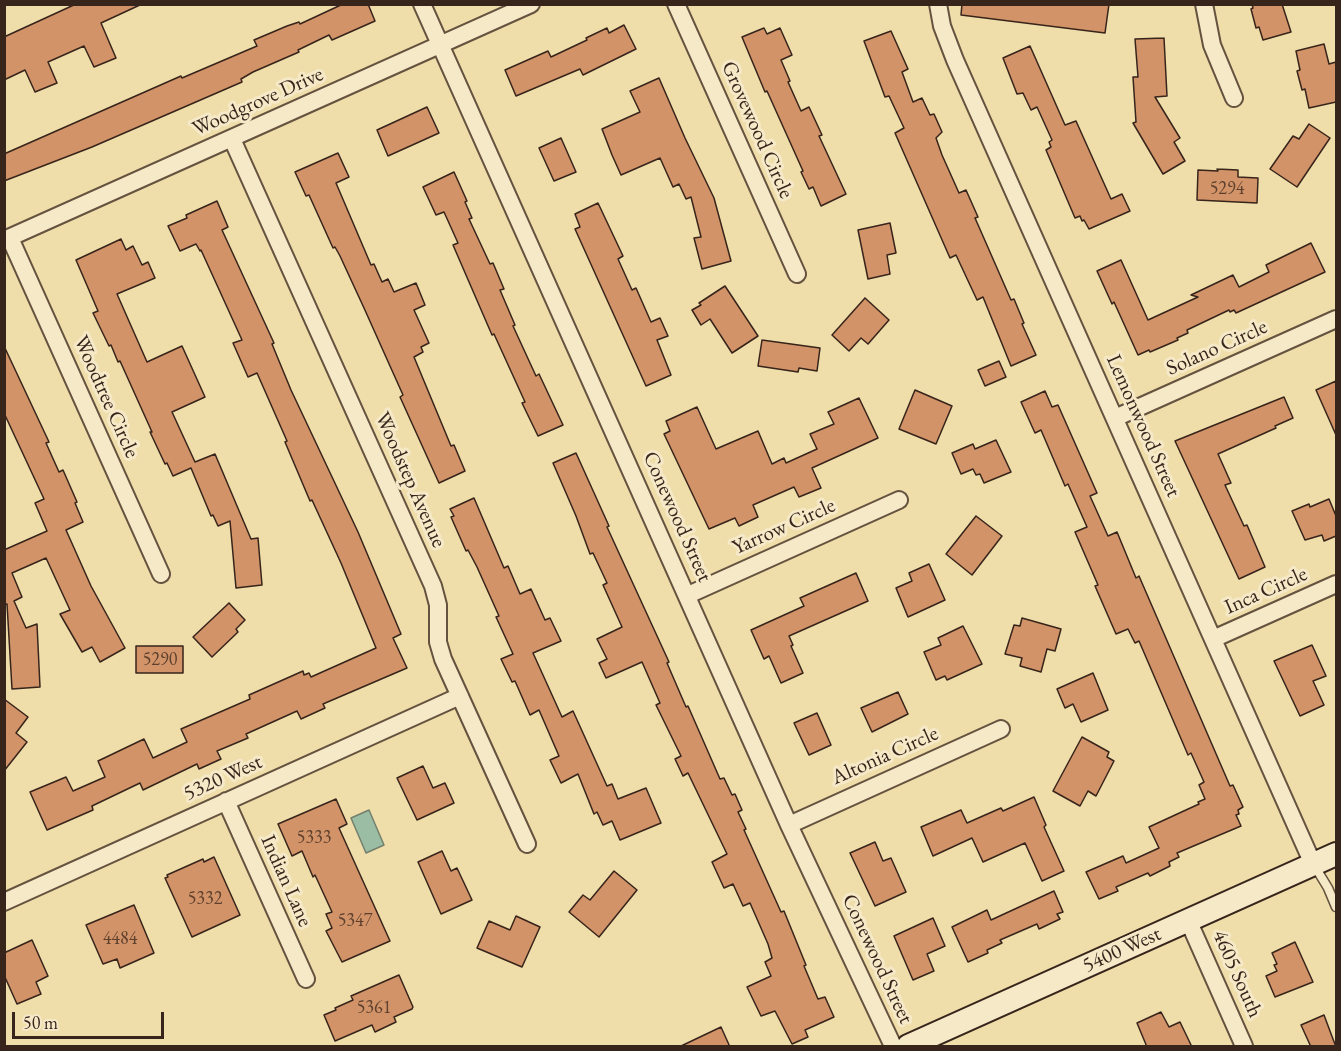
<!DOCTYPE html>
<style>
body{margin:0}
#map{position:relative;width:1341px;height:1051px;overflow:hidden;background:#efddaa;font-family:"EB Garamond",serif}
canvas{display:block}
.frame{position:absolute;inset:0;border:6px solid #37241b;pointer-events:none}
.scale{position:absolute;left:12px;top:1012px;width:152px;height:27px;box-sizing:border-box;border:3px solid #37241b;border-top:0;padding-left:8px;font-size:18px;line-height:21px;white-space:nowrap;color:#37241b;-webkit-text-stroke:4px #f5e9c8;paint-order:stroke}
</style>
<div id="map">
<canvas width="1341" height="1051"></canvas>
<div class="frame"></div>
<div class="scale">50 m</div>
</div>
<script>
const c = document.querySelector('canvas').getContext('2d');
c.lineJoin = 'round';
function fill(path, color) { c.fillStyle = color; c.fill(path, 'evenodd'); }
const poly = rows => new Path2D(rows.map(r => 'M' + r).join(''));
function trace(path, color, width, dash) { c.strokeStyle = color; c.lineWidth = width; c.lineCap = dash ? 'butt' : 'round'; c.setLineDash(dash || []); c.stroke(path); }
function drawText(font, color, halo, rows, align = 'center') {
  c.font = font + ' "EB Garamond",serif'; c.lineWidth = 6; c.setLineDash([]); c.textBaseline = 'middle'; c.strokeStyle = halo; c.fillStyle = color; for (const [text, x, y, turn = 0] of rows) {
    c.save(); c.translate(x, y); c.rotate((+turn || 0) * Math.PI / 180); c.textAlign = isNaN(turn) ? turn : align; if (halo) c.strokeText(text, 0, 0); c.fillText(text, 0, 0); c.restore();
  }
}
const water = poly([
 [369,810,384,845,366,853,351,818,369,810]
]);
fill(water, '#9bbda3');
trace(water, '#73806d', 1.5);
const building = poly([
 [76,4,142,4,101,23,116,58,94,67,84,46,48,62,57,83,35,92,25,70,4,80,4,37,76,4],
 [343,4,368,4,375,21,332,40,329,35,298,50,299,52,253,72,241,79,242,82,92,147,4,181,4,154,181,76,182,78,257,46,254,40,287,26,299,22,300,24,343,4],
 [962,4,1109,4,1105,33,961,15,962,4],
 [1252,4,1282,4,1291,32,1263,40,1259,27,1256,28,1251,9,1253,8,1252,4],
 [624,25,636,49,583,75,580,69,516,96,505,70,548,51,551,57,587,40,586,38,607,28,609,33,624,25],
 [764,28,767,34,780,28,792,55,781,60,790,81,788,82,801,111,809,107,822,135,819,136,846,194,821,206,813,187,809,189,801,172,803,171,767,91,765,92,742,37,764,28],
 [891,31,908,69,902,72,913,102,922,98,930,115,934,114,942,132,936,138,942,155,959,193,966,190,978,217,975,218,979,227,1011,300,1014,299,1024,323,1022,324,1036,355,1011,366,983,297,977,300,956,255,950,258,895,133,904,128,889,96,885,97,864,41,891,31],
 [1164,38,1167,96,1155,97,1180,138,1174,142,1185,161,1163,174,1133,123,1136,122,1133,77,1138,77,1135,39,1164,38],
 [1324,44,1329,64,1336,62,1336,102,1309,108,1305,89,1302,90,1297,71,1300,70,1296,51,1324,44],
 [1030,46,1065,125,1076,121,1111,199,1122,194,1130,211,1089,229,1084,220,1082,221,1080,216,1075,218,1046,150,1051,147,1049,142,1052,140,1037,107,1031,110,1023,93,1017,94,1003,58,1030,46],
 [659,78,685,138,714,198,731,261,702,269,694,238,701,237,691,197,686,199,679,184,673,187,660,158,621,175,612,155,602,129,640,112,630,91,659,78],
 [427,107,439,133,388,156,377,130,427,107],
 [1309,124,1330,138,1297,187,1270,169,1293,136,1299,139,1309,124],
 [561,138,576,172,554,181,539,148,561,138],
 [338,153,349,177,336,183,371,265,374,264,382,282,388,279,394,292,416,283,425,305,414,310,429,343,421,347,423,352,414,357,451,446,454,445,465,471,439,483,400,397,403,395,364,308,340,256,335,247,333,248,309,195,306,196,295,172,338,153],
 [1217,169,1238,170,1238,177,1258,178,1257,203,1197,200,1198,170,1218,171,1217,169],
 [454,172,467,201,465,202,472,218,469,219,490,264,493,263,504,289,500,290,515,325,513,326,536,376,539,374,563,425,538,436,522,403,525,402,494,334,492,335,453,245,458,243,444,212,436,215,423,187,454,172],
 [217,201,228,227,222,230,274,343,272,344,291,390,358,532,401,634,393,638,407,668,323,704,325,708,301,719,297,711,246,734,248,738,217,751,221,759,199,769,197,764,143,790,140,783,92,806,93,810,47,830,30,792,66,777,73,791,105,777,98,761,144,739,153,758,187,742,181,729,250,699,249,695,303,671,304,675,309,673,311,677,376,648,341,563,312,500,310,501,285,442,287,441,257,373,248,377,233,343,242,340,201,250,200,251,196,244,180,251,168,226,187,218,186,215,217,201],
 [598,203,623,256,618,259,632,290,636,288,651,322,660,318,668,336,657,340,671,375,646,386,575,229,580,227,575,214,598,203],
 [890,223,896,253,887,255,890,274,868,279,858,230,890,223],
 [121,239,126,250,133,246,142,265,148,262,155,278,117,294,147,362,182,346,205,397,172,412,195,462,215,454,251,539,258,538,262,585,236,588,230,521,218,526,213,515,211,516,191,468,173,476,167,463,165,464,150,432,152,432,120,361,118,362,111,345,109,346,93,313,98,311,76,260,121,239],
 [1311,243,1325,272,1236,313,1234,310,1230,312,1229,310,1187,330,1188,333,1177,338,1178,340,1150,352,1149,350,1138,355,1114,302,1112,304,1097,271,1121,260,1148,320,1198,297,1191,295,1233,275,1239,287,1269,272,1266,265,1311,243],
 [725,286,758,336,732,353,710,319,701,325,692,310,701,305,699,303,725,286],
 [865,298,889,320,868,344,861,338,849,351,832,335,865,298],
 [762,340,820,348,817,371,799,368,798,372,758,366,762,340],
 [4,346,49,442,46,443,59,472,63,470,77,502,75,503,83,522,66,530,91,586,125,648,100,662,92,647,82,652,60,614,70,610,46,558,12,573,22,597,14,601,26,628,37,624,40,687,12,689,7,604,4,605,4,550,47,531,35,503,44,499,4,413,4,346],
 [999,361,1006,377,985,386,978,370,999,361],
 [1336,381,1336,435,1316,390,1336,381],
 [915,390,952,406,936,444,899,429,915,390],
 [1045,391,1052,407,1058,405,1097,493,1090,496,1108,536,1117,532,1136,578,1139,576,1230,786,1233,785,1243,807,1238,810,1239,814,1236,815,1241,826,1177,853,1179,857,1169,862,1170,866,1150,876,1148,873,1116,887,1118,891,1099,899,1086,872,1123,856,1126,863,1159,848,1149,827,1199,804,1198,802,1205,799,1199,785,1204,782,1191,753,1188,755,1139,641,1135,643,1128,629,1116,634,1095,586,1098,585,1075,532,1087,527,1068,484,1065,486,1041,430,1035,433,1021,402,1045,391],
 [1284,397,1293,418,1275,426,1276,428,1218,454,1231,483,1225,485,1244,526,1247,525,1265,567,1239,579,1175,441,1284,397],
 [859,398,878,438,812,468,821,488,799,497,794,487,753,505,758,517,739,526,735,518,709,529,664,434,670,431,666,421,697,407,716,449,758,431,772,464,784,458,786,463,817,449,810,434,834,424,828,412,859,398],
 [996,440,1011,472,984,483,980,474,976,475,973,469,961,474,952,453,973,444,975,449,996,440],
 [576,453,609,526,607,527,669,662,667,663,686,707,688,706,720,779,724,778,732,795,735,794,742,810,738,812,746,829,744,830,781,912,784,911,806,965,804,966,818,999,825,997,834,1017,805,1030,808,1037,792,1044,775,1011,761,1016,747,987,771,976,765,962,772,958,768,944,750,903,743,906,733,884,724,888,712,862,727,854,688,773,683,776,675,759,681,756,656,705,660,703,642,662,606,678,599,663,607,659,597,639,622,627,603,585,607,583,593,553,590,554,576,516,553,463,576,453],
 [474,498,504,568,508,566,520,594,531,589,545,620,550,618,561,641,533,653,562,717,573,711,607,786,612,784,618,799,646,788,661,823,620,840,612,821,603,825,597,812,594,814,578,774,561,783,550,760,559,756,539,710,530,715,515,681,512,682,501,659,513,654,496,617,499,616,477,567,468,550,466,551,451,517,454,516,450,509,474,498],
 [1329,499,1336,516,1336,536,1324,541,1322,535,1305,540,1292,511,1309,504,1310,507,1329,499],
 [976,516,1002,536,972,575,946,554,976,516],
 [929,564,945,600,908,617,896,588,912,581,909,573,929,564],
 [856,573,868,601,789,636,793,645,791,646,803,673,781,683,769,656,764,659,751,630,804,606,800,598,856,573],
 [229,603,245,620,236,629,238,632,212,657,193,637,229,603],
 [1022,618,1061,629,1055,651,1047,649,1041,672,1020,666,1022,658,1005,654,1014,625,1020,626,1022,618],
 [963,626,982,664,947,680,945,676,936,680,924,652,941,645,938,638,963,626],
 [1312,645,1326,676,1313,681,1324,705,1300,716,1274,661,1312,645],
 [136,646,183,646,183,673,136,673,136,646],
 [1093,673,1108,710,1081,722,1073,704,1065,708,1057,689,1093,673],
 [898,692,908,714,872,732,861,708,898,692],
 [4,699,28,717,16,733,27,742,4,771,4,699],
 [817,713,831,745,809,755,794,723,817,713],
 [1082,737,1109,752,1107,757,1114,761,1096,796,1088,791,1080,806,1053,791,1082,737],
 [423,766,433,788,445,783,454,803,417,820,397,778,423,766],
 [1034,797,1046,825,1044,827,1064,871,1042,881,1025,843,983,862,972,838,933,856,921,827,961,810,967,823,1001,808,1003,811,1034,797],
 [336,799,347,824,339,828,390,941,342,962,326,931,332,928,326,914,332,912,315,875,313,877,302,851,292,856,278,824,336,799],
 [875,842,883,861,891,858,906,892,875,906,850,853,875,842],
 [442,851,451,871,457,868,472,900,441,914,418,862,442,851],
 [214,857,240,915,192,937,165,878,168,877,167,875,203,859,204,862,214,857],
 [614,871,637,890,599,937,569,912,583,895,590,900,614,871],
 [1054,891,1063,912,1057,914,1060,919,1039,929,1037,924,1000,940,1002,943,987,950,988,953,968,962,952,927,987,910,991,920,1054,891],
 [134,905,154,953,120,968,117,959,103,964,86,925,134,905],
 [516,916,540,927,522,967,477,948,489,921,510,930,516,916],
 [933,918,945,946,927,954,934,971,913,980,894,936,933,918],
 [32,940,48,976,36,982,41,994,17,1004,4,975,4,953,32,940],
 [1295,942,1313,982,1275,997,1266,976,1277,971,1274,965,1277,964,1272,953,1295,942],
 [399,975,413,1007,412,1009,394,1017,396,1022,375,1032,372,1025,335,1041,324,1015,336,1010,335,1008,353,1000,351,996,399,975],
 [1161,1012,1169,1027,1180,1022,1192,1047,1147,1047,1137,1023,1161,1012],
 [1324,1015,1336,1047,1311,1047,1301,1025,1324,1015],
 [721,1027,730,1047,679,1047,721,1027]
]);
fill(building, '#d19367');
trace(building, '#37241b', 1.5);
const lane = poly([
 [1314,865,1328,888,1336,907]
]);
const street = poly([
 [422,4,789,825,893,1046],
 [676,4,797,274],
 [938,4,942,26,955,60,1313,864],
 [1204,4,1212,45,1234,98],
 [232,139,433,586,438,605,438,642,443,659,527,844],
 [10,238,161,574],
 [4,240,531,4],
 [1115,418,1336,319],
 [688,595,899,500],
 [1213,639,1336,584],
 [226,801,306,979],
 [789,825,1001,729],
 [4,902,460,696],
 [1188,920,1244,1046]
]);
const secondary = poly([
 [908,1046,1336,854]
]);
trace(lane, '#65523f', 11);
trace(street, '#65523f', 20);
trace(secondary, '#37241b', 26);
trace(lane, '#f5e9c8', 8);
trace(street, '#f5e9c8', 16);
trace(secondary, '#f5e9c8', 22);
drawText('18px', '#5e402e', null, [
 ["5294",1227,189],
 ["5290",160,660],
 ["5333",314,838],
 ["5332",205,899],
 ["5347",355,921],
 ["4484",120,939],
 ["5361",374,1008]
]);
drawText('21px', '#37241b', '#f5e9c8', [
 ["Woodgrove Drive",258,102,-24],
 ["Grovewood Circle",757,130,66],
 ["Solano Circle",1217,348,-24],
 ["Woodtree Circle",106,397,66],
 ["Lemonwood Street",1143,426,66],
 ["Woodstep Avenue",410,480,66],
 ["Conewood Street",677,517,66],
 ["Yarrow Circle",784,527,-24],
 ["Inca Circle",1266,591,-24],
 ["Altonia Circle",885,756,-24],
 ["5320 West",223,778,-24],
 ["Indian Lane",286,881,66],
 ["5400 West",1122,950,-24],
 ["Conewood Street",877,959,65],
 ["4605 South",1237,974,66]
]);
</script>
